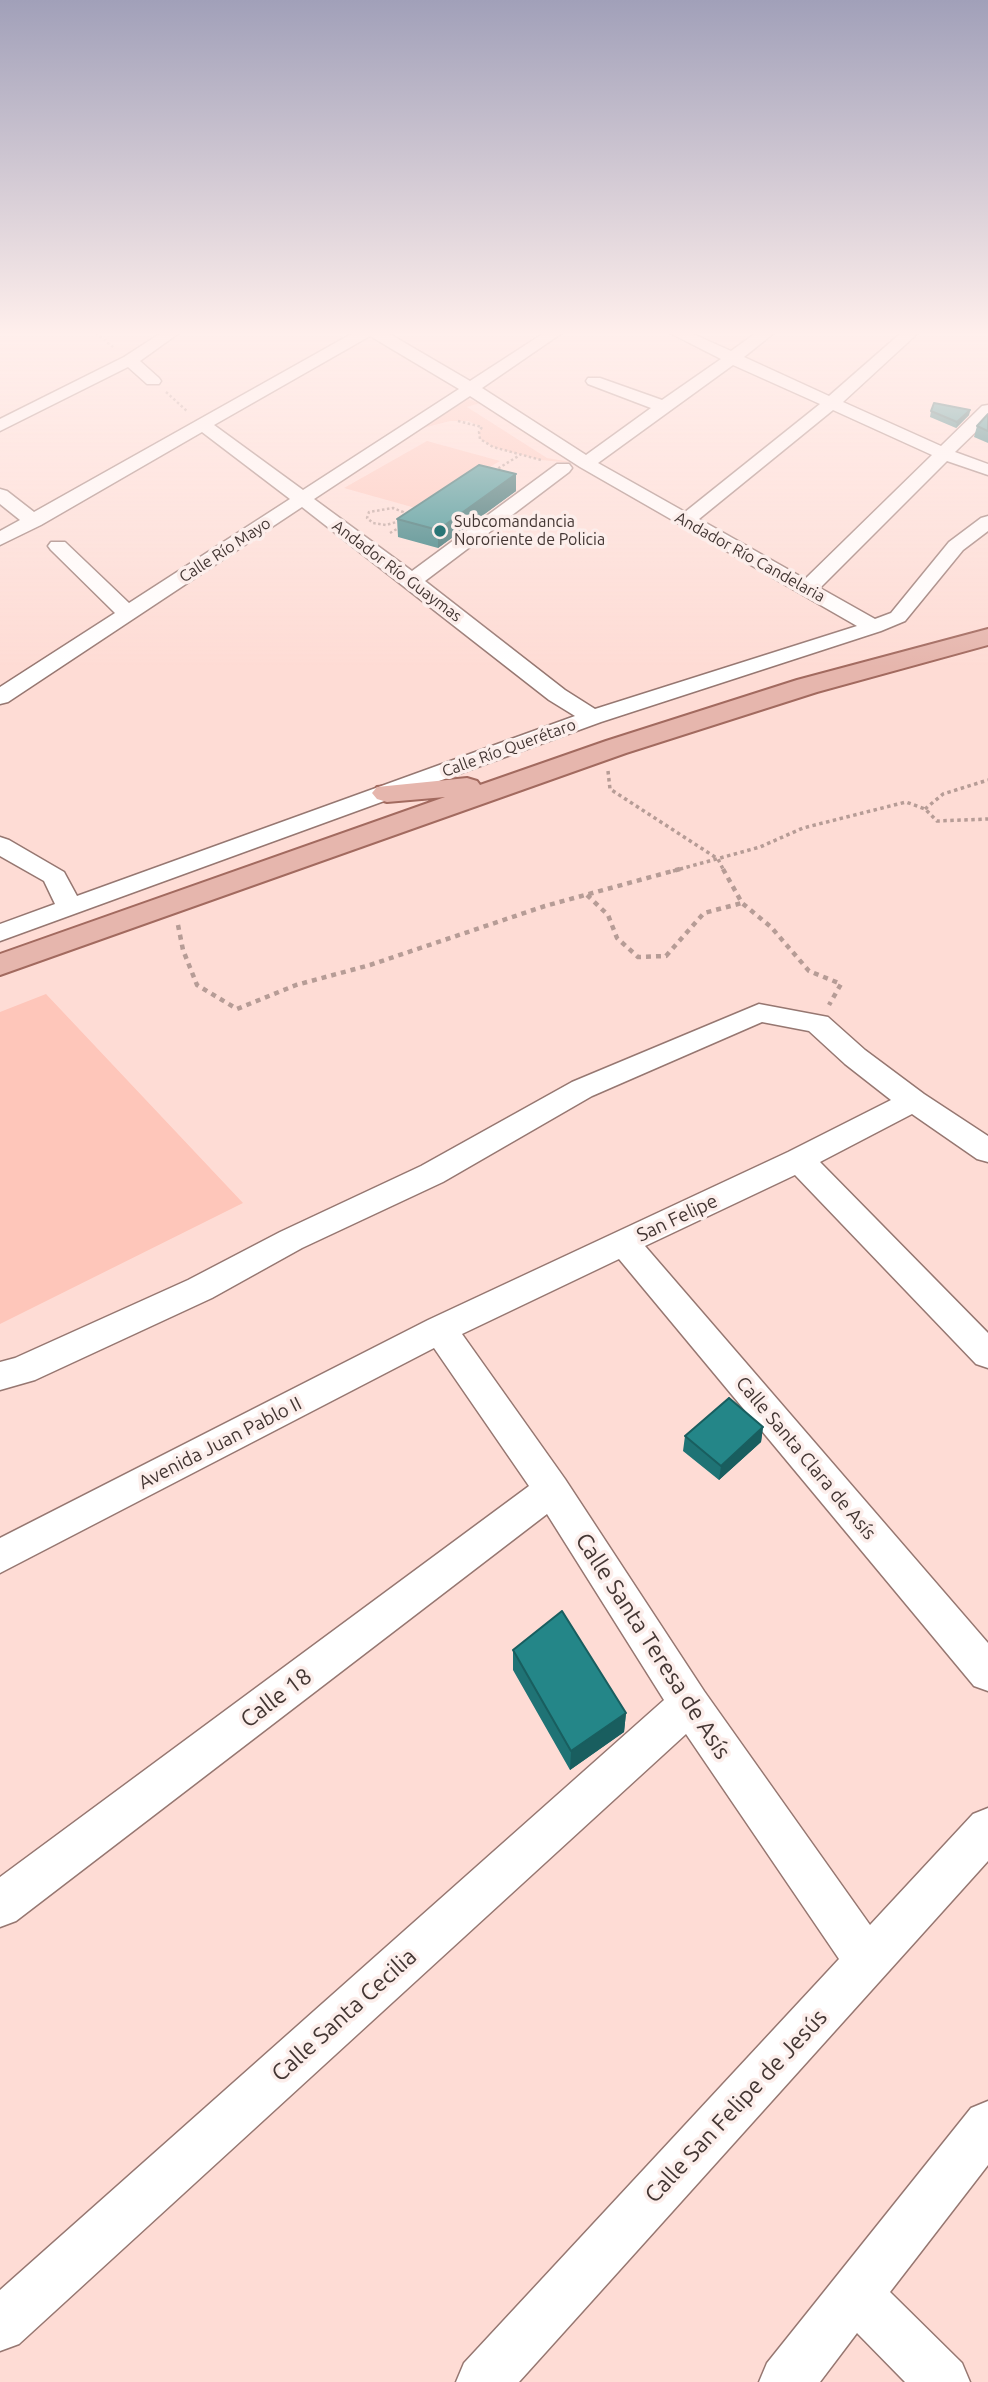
<!DOCTYPE html>
<meta charset="utf-8">
<style>
body{margin:0}
canvas{display:block;background:#fedcd5}
</style>
<canvas width="988" height="2382"></canvas>
<script>
const c = document.querySelector('canvas').getContext('2d');
c.lineJoin = 'round';
function fill(path, color) { c.fillStyle = color; c.fill(path, 'evenodd'); }
const poly = rows => new Path2D(rows.map(r => 'M' + r).join(''));
function trace(path, color, width, dash) { c.strokeStyle = color; c.lineWidth = width; c.lineCap = dash ? 'butt' : 'round'; c.setLineDash(dash || []); c.stroke(path); }
function drawText(font, color, halo, rows, align = 'center') {
  c.font = font + ' Ubuntu,sans-serif'; c.lineWidth = 7; c.setLineDash([]); c.textBaseline = 'middle'; c.strokeStyle = halo; c.fillStyle = color; for (const [text, x, y, turn = 0] of rows) {
    c.save(); c.translate(x, y); c.rotate((+turn || 0) * Math.PI / 180); c.textAlign = isNaN(turn) ? turn : align; if (halo) c.strokeText(text, 0, 0); c.fillText(text, 0, 0); c.restore();
  }
}
fill(poly([
 [468,399,480,403,467,407,547,458,583,464,541,460,493,447,480,439,479,432,482,427,468,421,450,421,423,428],
 [427,441,500,461,419,509,344,488],
 [46,994,243,1203,0,1324,0,1012]
]), '#fec6ba');
const minor = poly([
 [161,333,179,333,140,361,159,378,161,381,159,384,147,384,128,367,0,431,0,419,124,357,161,333],
 [353,333,388,333,470,381,544,333,562,333,482,388,586,455,651,408,588,384,586,381,588,378,600,378,662,400,721,359,670,333,691,333,731,351,756,333,774,333,744,357,829,396,901,333,918,333,843,402,941,446,982,406,988,405,988,420,955,452,988,464,988,475,947,461,820,588,875,619,891,613,949,542,981,518,988,516,988,531,963,550,905,621,881,631,601,722,0,941,0,924,55,904,44,881,0,856,0,837,9,840,64,872,77,896,575,716,549,700,302,507,8,702,0,704,0,687,115,613,51,550,48,546,51,542,65,542,129,603,290,499,202,432,41,525,0,545,0,531,20,520,0,504,0,489,7,491,34,512,353,333],
 [370,336,459,389,303,490,214,425,370,336],
 [733,365,820,404,685,512,598,463,733,365],
 [470,396,580,467,857,626,595,709,565,690,425,581,569,472,572,468,569,464,557,464,412,571,314,499,470,396],
 [833,410,932,455,805,579,699,519,833,410],
 [759,1004,828,1017,865,1050,924,1094,988,1136,988,1162,977,1159,912,1114,820,1162,988,1333,988,1368,976,1364,795,1175,645,1246,988,1643,988,1691,974,1686,619,1259,462,1334,565,1479,704,1691,870,1925,973,1814,988,1808,988,1861,519,2382,456,2382,464,2363,839,1959,686,1734,19,2344,0,2351,0,2290,664,1700,547,1514,16,1921,0,1927,0,1877,529,1486,434,1348,0,1573,0,1538,428,1320,788,1152,891,1100,845,1064,809,1031,762,1022,592,1096,443,1182,302,1248,212,1298,35,1380,0,1390,0,1362,15,1358,188,1280,280,1232,421,1166,572,1082,759,1004],
 [988,2101,988,2165,890,2292,962,2363,970,2382,905,2382,857,2333,820,2382,759,2382,767,2363,971,2108,988,2101]
]);
const major = poly([
 [988,629,988,645,817,692,626,753,0,975,0,954,445,797,387,802,377,799,372,793,377,787,467,778,477,781,480,785,606,741,797,680,988,629]
]);
trace(minor, '#967771', 3);
trace(major, '#a26a5f', 4);
trace(poly([
 [96,333,114,348],
 [166,392,188,412],
 [458,421,482,427,479,432,480,439,493,447,541,460],
 [494,471,520,455],
 [400,521,386,525,373,523,367,518,369,512,393,508,403,512,405,518],
 [390,533,402,526]
]), '#b69c96', 2.5, [2.5, 2.5]);
trace(poly([
 [608,771,610,789,718,859,724,871],
 [925,809,943,794,988,780],
 [673,871,760,847,803,828,906,802,925,809,937,821,988,819]
]), '#b69c96', 3.5, [3.5, 3.5]);
trace(poly([
 [723,869,742,903,771,927,809,971,841,984,829,1005],
 [587,895,608,915,617,938,638,957,666,956,704,913,742,903],
 [178,925,183,950,197,985,237,1009,296,985,370,965,545,906,680,869]
]), '#b69c96', 4.5, [5, 5]);
fill(minor, '#fff');
fill(major, '#e6b6ad');
fill(poly([
 [970,410,969,415,956,428,930,417,931,411],
 [988,414,988,443,974,437,977,426],
 [516,474,516,491,438,548,398,537,397,519],
 [763,1427,761,1442,719,1480,683,1451,685,1436],
 [513,1650,626,1713,624,1732,570,1770,513,1670]
]), '#1f7375');
fill(poly([
 [970,410,969,415,956,428,957,422],
 [516,474,516,491,438,548,438,530],
 [763,1427,761,1442,719,1480,721,1466],
 [626,1713,624,1732,570,1770,571,1751]
]), '#195e5f');
const building = poly([
 [934,403,970,410,957,422,931,411,934,403],
 [988,414,988,431,977,426,988,414],
 [479,465,516,474,438,530,397,519,479,465],
 [729,1398,763,1427,721,1466,685,1436,729,1398],
 [562,1611,626,1713,571,1751,513,1650,562,1611]
]);
fill(building, '#248688');
trace(building, '#195e5f', 2);
const sky = c.createLinearGradient(0, 0, 0, 667);
sky.addColorStop(0, '#a1a0b9');
sky.addColorStop(0.5, '#ffefec');
sky.addColorStop(1, '#ffefec00');
c.fillStyle = sky;
c.fillRect(0, 0, 988, 667);
for (const [x, y, r, color] of [
 [440,531,7,"#2b7576"]
]) { const dot = new Path2D(); dot.arc(x, y, r, 0, 2 * Math.PI); c.fillStyle = color; c.fill(dot); trace(dot, '#fceeeb', 2.5); }
drawText('16px', '#433633', '#fceeeb', [
 ["Subcomandancia",454,522],
 ["Nororiente de Policia",454,540]
], 'left');
drawText('16px', '#433633', '#fceeeb', [
 ["Calle Río Mayo",225,550,-33],
 ["Andador Río Candelaria",750,557,29],
 ["Andador Río Guaymas",397,571,37],
 ["Calle Río Querétaro",509,748,-20]
]);
drawText('19px', '#433633', '#fceeeb', [
 ["San Felipe",677,1218,-25],
 ["Avenida Juan Pablo II",220,1443,-27],
 ["Calle Santa Clara de Asís",806,1458,50]
]);
drawText('23px', '#433633', '#fceeeb', [
 ["Calle Santa Teresa de Asís",653,1646,57],
 ["Calle 18",276,1698,-37],
 ["Calle Santa Cecilia",344,2015,-42],
 ["Calle San Felipe de Jesús",736,2106,-47]
]);
</script>
